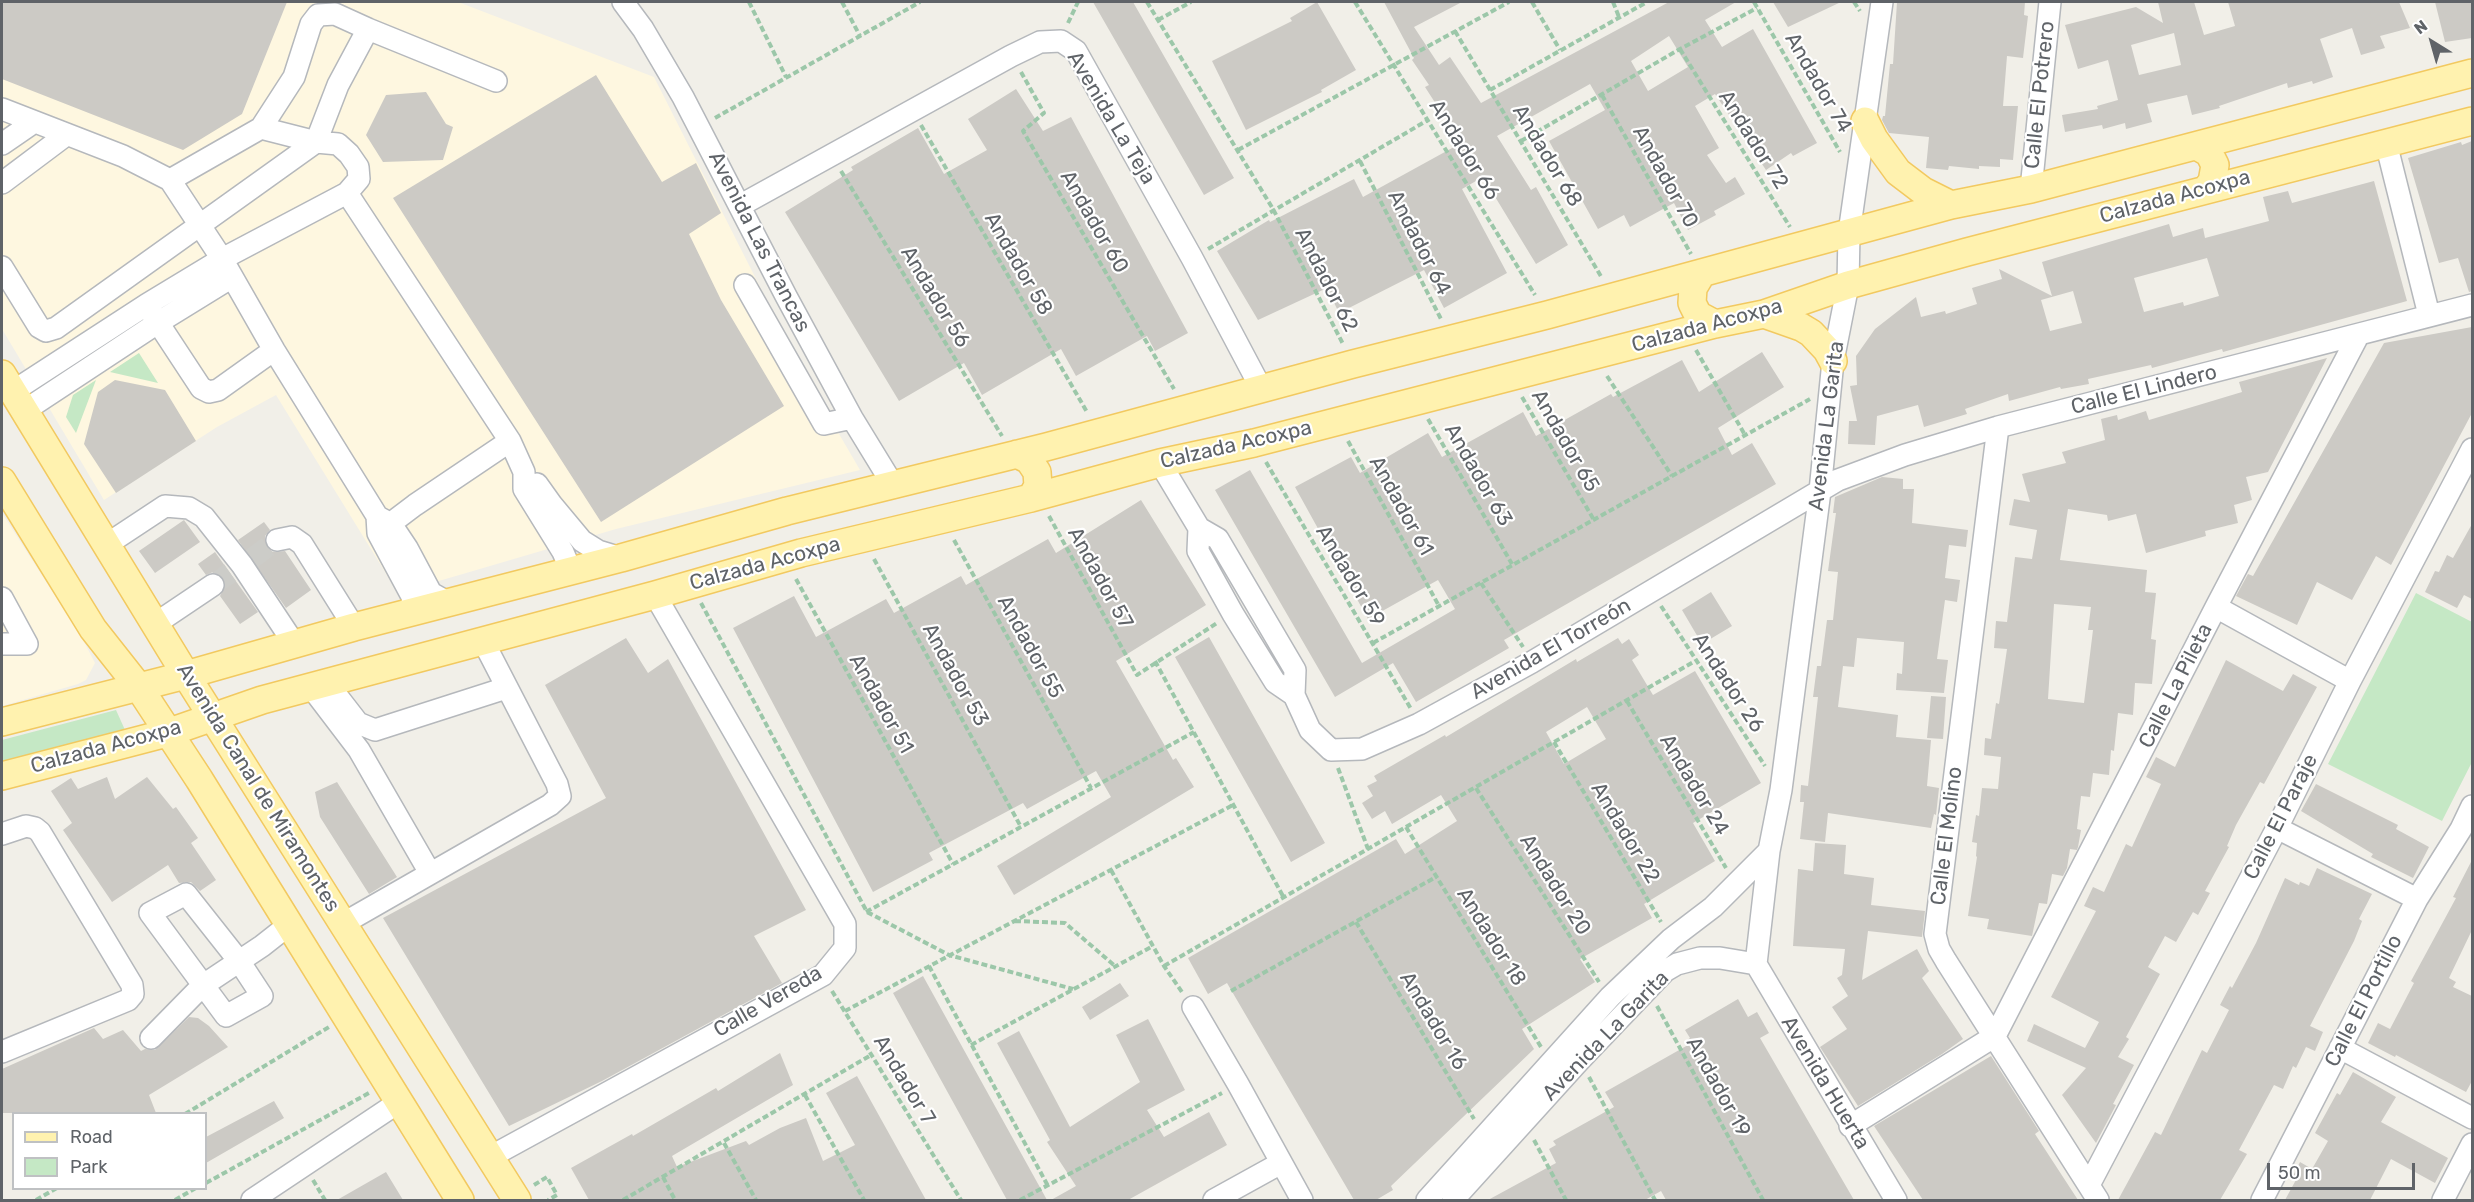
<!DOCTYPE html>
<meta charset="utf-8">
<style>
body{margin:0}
#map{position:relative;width:2474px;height:1202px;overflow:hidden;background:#f1efe8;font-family:Rubik,sans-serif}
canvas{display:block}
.frame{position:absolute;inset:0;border:3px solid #5f6368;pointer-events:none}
.legend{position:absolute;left:12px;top:1112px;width:195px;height:78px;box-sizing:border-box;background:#fff;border:2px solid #bfc1c3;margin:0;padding:8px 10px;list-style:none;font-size:18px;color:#5f6368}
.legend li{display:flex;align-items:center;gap:12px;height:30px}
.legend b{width:30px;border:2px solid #bfc1c3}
.north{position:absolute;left:2402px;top:12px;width:60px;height:60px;-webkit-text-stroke:4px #fff;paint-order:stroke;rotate:323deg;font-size:16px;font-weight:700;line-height:24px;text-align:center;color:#5f6368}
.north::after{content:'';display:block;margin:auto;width:21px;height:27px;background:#5f6368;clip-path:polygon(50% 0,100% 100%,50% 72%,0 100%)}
.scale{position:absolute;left:2267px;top:1163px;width:148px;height:27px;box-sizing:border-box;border:3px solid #5f6368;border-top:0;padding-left:8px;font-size:18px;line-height:21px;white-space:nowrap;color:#5f6368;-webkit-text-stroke:4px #fff;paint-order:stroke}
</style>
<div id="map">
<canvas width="2474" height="1202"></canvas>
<div class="frame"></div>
<ul class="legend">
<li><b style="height:8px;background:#fff2af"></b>Road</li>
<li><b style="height:16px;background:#c5e8c5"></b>Park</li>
</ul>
<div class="north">N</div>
<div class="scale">50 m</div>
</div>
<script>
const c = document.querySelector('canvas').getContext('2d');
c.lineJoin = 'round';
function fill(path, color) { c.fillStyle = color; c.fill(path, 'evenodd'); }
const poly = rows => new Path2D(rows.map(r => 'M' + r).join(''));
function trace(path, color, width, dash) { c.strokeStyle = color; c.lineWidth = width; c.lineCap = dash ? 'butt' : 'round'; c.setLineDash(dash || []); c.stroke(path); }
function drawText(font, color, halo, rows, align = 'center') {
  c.font = font + ' Rubik,sans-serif'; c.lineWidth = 4.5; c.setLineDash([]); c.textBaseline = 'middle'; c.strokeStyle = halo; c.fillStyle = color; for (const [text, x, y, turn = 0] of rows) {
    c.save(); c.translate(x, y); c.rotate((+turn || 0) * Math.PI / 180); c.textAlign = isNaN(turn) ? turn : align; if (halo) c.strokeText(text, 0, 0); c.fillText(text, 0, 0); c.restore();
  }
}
fill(poly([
 [2,2,458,2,654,77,803,372,860,470,616,529,398,593,276,395,217,427,104,500,2,329],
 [2,513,82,638,95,663,86,680,78,684,2,706]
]), '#fef7e0');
fill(poly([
 [139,353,158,383,110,372],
 [96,380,76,433,66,417,73,395],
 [2416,593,2472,622,2472,762,2442,821,2328,764],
 [116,710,125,730,2,763,2,740]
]), '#c5e8c5');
fill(poly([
 [2,2,287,2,242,114,183,150,2,79],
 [1093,2,1133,2,1234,178,1204,195],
 [1317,2,1356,70,1321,90,1322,92,1246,130,1212,61,1292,21,1290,18],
 [1384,2,1462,2,1414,27,1439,65,1450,57,1481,103,1669,2,1736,2,1705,20,1722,47,1753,29,1817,143,1793,156,1791,153,1766,170,1715,94,1695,106,1719,148,1707,155,1726,183,1735,177,1745,194,1714,211,1716,215,1688,230,1674,203,1630,227,1624,215,1598,229,1549,141,1605,110,1590,84,1497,136,1531,190,1536,187,1568,245,1536,264,1483,177,1462,189,1507,273,1444,308,1424,270,1339,313,1327,288,1258,320,1217,251,1269,220,1270,222,1354,179,1363,197,1463,142,1446,113,1443,115,1425,87,1429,85,1412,60,1414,58],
 [1669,36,1688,67,1648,91,1631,61],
 [1773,2,1841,2,1788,27],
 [1897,2,2025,2,2024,15,2028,16,2023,58,2007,56,2003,106,2018,106,2013,160,2000,159,2000,167,1979,166,1979,169,1949,166,1948,170,1926,168,1929,137,1889,133,1882,120,1883,116,1885,116,1890,64,1893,64],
 [2158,2,2194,2,2204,35,2235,26,2228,2,2399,2,2410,28,2380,36,2385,48,2361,55,2352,28,2320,39,2333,77,2313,84,2312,81,2288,88,2287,83,2219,106,2220,108,2192,115,2187,95,2147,104,2152,122,2126,129,2125,123,2103,129,2102,125,2065,132,2062,115,2098,109,2097,106,2118,100,2108,60,2078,69,2065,25,2136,7,2163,23],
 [2174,33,2181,65,2139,75,2131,45],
 [2435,2,2472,2,2472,38,2445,42],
 [596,75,662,182,696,163,721,213,689,234,721,300,784,406,601,522,393,198],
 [1016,89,1043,131,1071,117,1188,333,1155,351,1147,336,1076,376,1061,349,982,395,964,363,899,401,785,212,853,170,851,167,918,128,944,174,987,150,968,119],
 [426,92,446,124,453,127,443,160,383,162,366,135,386,95],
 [2472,141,2472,291,2469,292,2458,258,2439,263,2408,158,2461,142,2462,145],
 [2374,181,2407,301,2223,352,2222,349,2152,368,2151,365,2088,379,2089,384,2061,389,2060,387,2009,401,2008,394,1965,409,1967,414,1924,427,1918,405,1877,416,1875,445,1848,444,1849,421,1857,421,1850,386,1857,385,1856,356,1875,329,1916,297,1921,317,1945,311,1946,314,1977,304,1972,288,2002,279,1999,269,2052,296,2042,262,2169,224,2173,237,2203,228,2205,238,2269,221,2263,197,2288,191,2292,203],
 [2207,258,2219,296,2184,306,2183,302,2144,312,2134,278],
 [2073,291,2082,323,2050,331,2041,300],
 [2472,327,2472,413,2391,565,2376,556,2352,600,2317,582,2297,625,2236,596,2248,574,2253,576,2384,343],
 [1762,352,1784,387,1718,428,1732,455,1752,443,1776,484,1504,640,1509,648,1416,702,1393,663,1335,697,1215,490,1250,470,1362,663,1455,609,1438,580,1368,619,1295,487,1351,457,1360,473,1428,433,1442,457,1523,412,1536,436,1611,394,1613,397,1682,360,1699,392],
 [2327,358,2268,472,2246,477,2252,500,2234,505,2238,523,2205,531,2206,536,2146,553,2136,514,2108,521,2107,515,2068,509,2060,560,2147,570,2145,592,2156,593,2151,639,2156,640,2152,684,2135,683,2133,715,2118,713,2114,751,2111,750,2109,775,2093,773,2090,797,2081,796,2077,829,2081,830,2078,847,2077,850,2070,849,2067,868,2063,876,2052,874,2047,904,2039,903,2032,936,1987,929,1989,919,1968,916,1977,857,1976,856,1977,843,1972,842,1976,815,1979,816,1982,788,1998,789,2001,757,1984,755,1985,738,1991,739,1996,703,1999,704,2007,649,1994,648,1996,621,2007,622,2015,557,2032,559,2037,530,2009,525,2014,499,2030,502,2022,474,2066,463,2062,452,2105,440,2101,419,2117,415,2118,420,2146,411,2149,420,2242,392,2239,382],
 [2054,604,2091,607,2088,630,2093,630,2084,703,2048,699],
 [115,380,165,390,196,441,116,493,84,444,98,392],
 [1882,477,1903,479,1903,489,1914,489,1912,523,1968,530,1966,547,1949,545,1945,578,1960,580,1957,602,1945,600,1937,659,1948,660,1944,693,1896,690,1897,673,1902,674,1904,642,1857,638,1854,667,1843,666,1838,707,1898,715,1896,737,1931,740,1927,786,1939,788,1936,815,1934,814,1931,828,1828,813,1825,842,1800,839,1804,802,1800,802,1801,785,1808,786,1818,697,1813,697,1817,666,1821,666,1827,620,1833,620,1838,572,1828,571,1836,513,1833,513,1835,497],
 [1141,500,1206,605,1116,661,1173,760,1176,758,1194,787,1014,895,997,866,1111,797,1096,771,1027,809,1023,803,929,853,933,860,873,892,733,628,794,596,816,637,886,599,894,613,961,576,966,585,1048,539,1056,553],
 [184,520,200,542,155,573,139,551],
 [264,522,270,530,265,536,267,548,273,552,285,551,311,590,286,608,238,540],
 [2472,524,2472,599,2464,595,2457,608,2425,592,2435,571,2439,572,2447,555,2453,558],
 [215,552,258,612,240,624,220,596,226,585,223,577,213,572,206,575,198,564],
 [1711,592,1732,626,1702,644,1682,610],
 [1209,637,1325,843,1291,862,1175,657],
 [626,638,648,673,668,659,806,910,754,936,782,983,602,1081,509,1126,383,918,606,798,545,685],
 [1618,638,1622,644,1629,639,1639,655,1632,660,1653,695,1695,671,1761,783,1693,823,1715,861,1644,904,1652,918,1580,959,1595,982,1522,1029,1534,1049,1391,1186,1393,1190,1376,1200,1354,1200,1227,983,1208,994,1188,958,1396,839,1405,854,1457,821,1441,795,1392,824,1385,811,1372,819,1362,803,1373,796,1367,786,1377,781,1374,776,1445,735,1446,737,1576,659,1577,662],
 [1587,707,1606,739,1564,764,1546,732],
 [2226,660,2283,691,2293,674,2317,687,2264,784,2260,782,2236,825,2227,846,2229,847,2205,891,2210,893,2198,915,2193,912,2176,942,2165,936,2148,967,2160,974,2126,1037,2129,1039,2118,1057,2134,1065,2113,1104,2116,1105,2096,1143,2062,1095,2086,1068,2027,1041,2034,1024,2085,1048,2099,1022,2051,997,2096,911,2084,906,2093,887,2104,892,2126,844,2132,847,2161,784,2146,777,2156,757,2175,767],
 [1931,696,1946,697,1943,739,1927,738],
 [107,777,115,799,147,777,173,809,176,807,198,838,191,843,216,880,200,891,191,882,179,883,168,865,112,902,63,830,72,823,51,791,71,778,78,789],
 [337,782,397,877,369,894,320,817,315,792],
 [2316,784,2398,825,2396,829,2429,847,2413,878,2371,857,2373,854,2301,811],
 [1815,843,1846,845,1844,874,1874,878,1871,905,1925,911,1922,937,1868,931,1862,980,1917,949,1929,971,1922,978,1963,1039,1942,1054,1858,1106,1820,1047,1847,1029,1832,1007,1848,996,1837,978,1842,975,1845,949,1793,946,1798,869,1813,871],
 [2472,860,2472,930,2449,978,2456,982,2453,987,2472,996,2472,1081,2466,1092,2396,1055,2395,1057,2368,1043,2378,1023,2390,1029,2414,983,2411,981,2456,898,2453,897],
 [2317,868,2372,894,2359,919,2362,921,2354,941,2310,1026,2323,1032,2315,1051,2306,1047,2296,1068,2293,1066,2283,1089,2274,1085,2239,1150,2247,1154,2220,1200,2118,1200,2155,1132,2161,1135,2202,1050,2207,1053,2229,1010,2220,1005,2230,986,2232,988,2256,943,2285,878,2299,885,2300,882,2309,886],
 [923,976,1027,1164,1047,1200,1007,1200,893,993],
 [1120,983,1129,996,1090,1020,1082,1007],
 [1738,999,1748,1017,1757,1012,1769,1033,1760,1038,1854,1200,1666,1200,1661,1191,1645,1200,1488,1200,1556,1163,1549,1149,1556,1145,1553,1141,1614,1107,1605,1092,1688,1045,1686,1041,1690,1038,1685,1030],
 [189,1017,198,1018,209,1026,228,1047,149,1095,156,1113,2,1113,2,1069,94,1028,103,1039,123,1030,141,1051,145,1049,155,1050],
 [1148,1019,1185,1090,1147,1110,1164,1137,1209,1112,1227,1145,1128,1200,1051,1200,1076,1186,1047,1142,1050,1140,997,1043,1019,1031,1070,1127,1140,1082,1116,1035],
 [780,1053,793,1085,672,1156,677,1167,746,1141,749,1145,780,1128,806,1118,823,1161,855,1145,826,1093,857,1076,926,1200,589,1200,571,1168,632,1134,633,1136,716,1088,718,1091],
 [1991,1056,2039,1131,2035,1134,2078,1200,1923,1200,1874,1126],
 [2353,1072,2396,1097,2381,1122,2448,1158,2435,1183,2391,1159,2370,1200,2285,1200,2297,1178,2293,1176,2300,1162,2312,1169,2328,1141,2315,1133,2337,1093,2340,1095],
 [274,1101,284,1118,206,1163,206,1137],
 [386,1172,403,1200,337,1200]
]), '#cccac5');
trace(poly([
 [251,559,277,540],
 [213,585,237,568]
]), '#ccccc8', 21, [21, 10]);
const minor = poly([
 [623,2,643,29,683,97,786,296,852,418,893,485],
 [368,29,496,81],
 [2,109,123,156,170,180,222,259,274,350,377,516,378,533,414,600,407,613],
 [2386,143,2429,315],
 [2,144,34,122],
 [170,180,261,128,316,142,338,144,349,154,358,167,359,179,347,193,510,441,524,472,524,489,563,552,571,571],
 [2,183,66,135],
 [2031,189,2050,2],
 [741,205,1011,56,1040,42,1061,41,1076,51,1192,258,1262,390],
 [2,267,39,327,46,331,56,328,316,142,338,85,368,29,335,14,318,15,311,24,294,77,261,128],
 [745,285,824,424,852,418],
 [151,312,201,388,209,392,218,390,274,350],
 [12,392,146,305,222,259,347,193],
 [24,411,159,322,232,277],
 [1998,427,1935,934,1939,949,1946,961,2098,1200],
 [1160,463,1199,528,1218,539,1295,670,1294,695,1310,730,1331,750,1362,749,1419,724,1532,662,1838,480,1905,455,1998,427,2472,305],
 [537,484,552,505,582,541,598,551,621,558],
 [380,518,391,524,407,548,431,593,447,602],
 [1199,528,1198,551,1233,614,1275,682,1294,695],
 [378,533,415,505,510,441],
 [277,540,292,537,302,544,354,627],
 [106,545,165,506,189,508,204,517,242,565,295,645],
 [2,598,27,644],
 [2216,607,2350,681],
 [155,624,213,585],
 [2,644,27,644],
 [327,683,358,723,375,730,506,688],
 [311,687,359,750,430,873],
 [2277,828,2417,899],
 [2,834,26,826,35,828,40,832,132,985,133,994,128,1000,2,1052],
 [186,894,239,961,262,996,226,1016,150,913,186,894],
 [344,923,550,805,560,796,557,784,483,641],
 [1756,964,1769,851,1781,790,1820,491,1833,361,1848,285,1849,233,1882,2],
 [1756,964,1896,1200],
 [1193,1007,1238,1084,1302,1200],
 [151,1038,202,986,262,946,290,924],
 [2340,1048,2472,1118],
 [1850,1126,1995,1036,2216,607,2358,336],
 [490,1157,823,975,845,948,845,924,655,595],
 [2089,1185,2277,828,2350,681,2472,449],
 [252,1200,399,1102],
 [1214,1200,1281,1163],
 [1427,1200,1610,997,1671,939,1713,907,1769,851],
 [1453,1200,1579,1061,1665,971,1677,964,1700,958,1720,958,1756,964],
 [2262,1200,2417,899,2461,829,2472,806],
 [2443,1200,2472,1144]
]);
const major = poly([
 [1865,121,1874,139,1898,172,1923,191,1951,205],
 [2197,146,2209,153,2215,165,2212,182,2207,188],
 [1702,273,1693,288,1692,303,1698,315,1715,324],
 [1764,314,1801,327,1811,333,1827,350,1833,361],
 [2,374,186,675,517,1200],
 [1017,454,1029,460,1037,472,1038,486,1031,498],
 [2,481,93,629,138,686,199,779,460,1200],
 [2,722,186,675,354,627,621,558,787,511,1046,447,1353,364,1547,315,1951,205,2031,189,2472,73],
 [2,776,167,733,262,700,655,595,801,553,1031,498,1160,463,1254,443,1715,324,1764,314,1848,285,1967,252,2472,121]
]);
trace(minor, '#b5b8bc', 24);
trace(major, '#f2c960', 30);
trace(poly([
 [749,2,786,77],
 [842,2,860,36],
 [1147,2,1273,209,1343,344],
 [1355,2,1535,295],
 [1532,2,1560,50],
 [1613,2,1619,17],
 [1754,2,1840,152],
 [1854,2,1860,11],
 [1158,20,1191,2],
 [1068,23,1078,2],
 [1455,31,1602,278],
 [1680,49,1790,227],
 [1021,72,1044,113,1023,131,1174,389],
 [1490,90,1647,2],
 [1602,95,1691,254],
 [715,118,920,2],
 [921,125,1087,412],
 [1521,141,1680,49,1757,8],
 [1238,150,1509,2],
 [1360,161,1442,321],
 [841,171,1002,436],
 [1208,249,1428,120],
 [1696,350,1745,435],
 [1607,376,1672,476],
 [1522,397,1594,520],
 [1428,419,1512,564],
 [1348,441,1439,606],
 [1266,462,1411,709],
 [1049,516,1137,675,1217,623],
 [954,540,1091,788],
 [874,559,1021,827],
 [796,579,953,864],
 [1481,583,1523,647],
 [701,603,867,912,949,955,1073,989],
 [1661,606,1765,766],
 [1373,643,1810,399],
 [1155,661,1284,898],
 [1627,701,1726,868],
 [1554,742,1661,922],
 [1338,768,1368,849],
 [1476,788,1599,982],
 [1406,827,1541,1047],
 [1111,870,1164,966,1182,992],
 [866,912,1194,732],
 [1015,921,1065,923,1115,966],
 [1356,922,1474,1119],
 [929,966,1048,1186],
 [1164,966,1695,661],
 [832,991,961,1200],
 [1231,991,1436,877],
 [1657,1006,1763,1200],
 [845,1011,1233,805],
 [971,1045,1153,946],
 [1589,1077,1655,1200],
 [805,1095,864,1200],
 [185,1114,329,1027],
 [1534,1140,1566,1200],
 [724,1143,756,1200],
 [663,1177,675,1200],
 [313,1180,325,1200],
 [206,1183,369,1093],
 [534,1185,547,1177,557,1195,548,1200],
 [36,1200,57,1188],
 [175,1200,196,1188],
 [623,1200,871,1055],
 [1020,1200,1222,1093]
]), '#9cc7a9', 4, [6, 3]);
trace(minor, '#fff', 21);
trace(major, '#fff2af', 27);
drawText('21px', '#5f6368', '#fff', [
 ["Andador 74",1818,83,60],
 ["Calle El Potrero",2040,95,-84],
 ["Avenida La Teja",1111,118,59],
 ["Andador 72",1753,140,58],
 ["Andador 66",1464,150,58],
 ["Andador 68",1547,156,59],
 ["Andador 70",1665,177,61],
 ["Calzada Acoxpa",2175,197,-15],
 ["Andador 60",1094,222,60],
 ["Avenida Las Trancas",759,242,63],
 ["Andador 64",1419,243,63],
 ["Andador 58",1018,264,60],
 ["Andador 62",1326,280,63],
 ["Andador 56",935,297,59],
 ["Calzada Acoxpa",1707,326,-15],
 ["Calle El Lindero",2144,390,-14],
 ["Avenida La Garita",1827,426,-83],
 ["Andador 65",1565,441,60],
 ["Calzada Acoxpa",1236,445,-13],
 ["Andador 63",1478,475,60],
 ["Andador 61",1401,506,61],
 ["Calzada Acoxpa",765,564,-15],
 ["Andador 59",1350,576,59],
 ["Andador 57",1100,578,61],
 ["Andador 55",1030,647,61],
 ["Avenida El Torreón",1551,649,-30],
 ["Andador 53",955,675,61],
 ["Andador 26",1728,683,57],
 ["Calle La Pileta",2176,686,-63],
 ["Andador 51",881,704,61],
 ["Calzada Acoxpa",106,747,-15],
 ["Andador 24",1694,785,59],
 ["Avenida Canal de Miramontes",258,788,58],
 ["Calle El Paraje",2281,817,-63],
 ["Andador 22",1625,833,59],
 ["Calle El Molino",1947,836,-83],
 ["Andador 20",1555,885,58],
 ["Andador 18",1491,937,58],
 ["Calle El Portillo",2364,1001,-63],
 ["Calle Vereda",768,1002,-30],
 ["Andador 16",1433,1021,59],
 ["Avenida La Garita",1606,1036,-46],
 ["Andador 7",904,1080,59],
 ["Avenida Huerta",1825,1083,59],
 ["Andador 19",1718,1087,61]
]);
</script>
